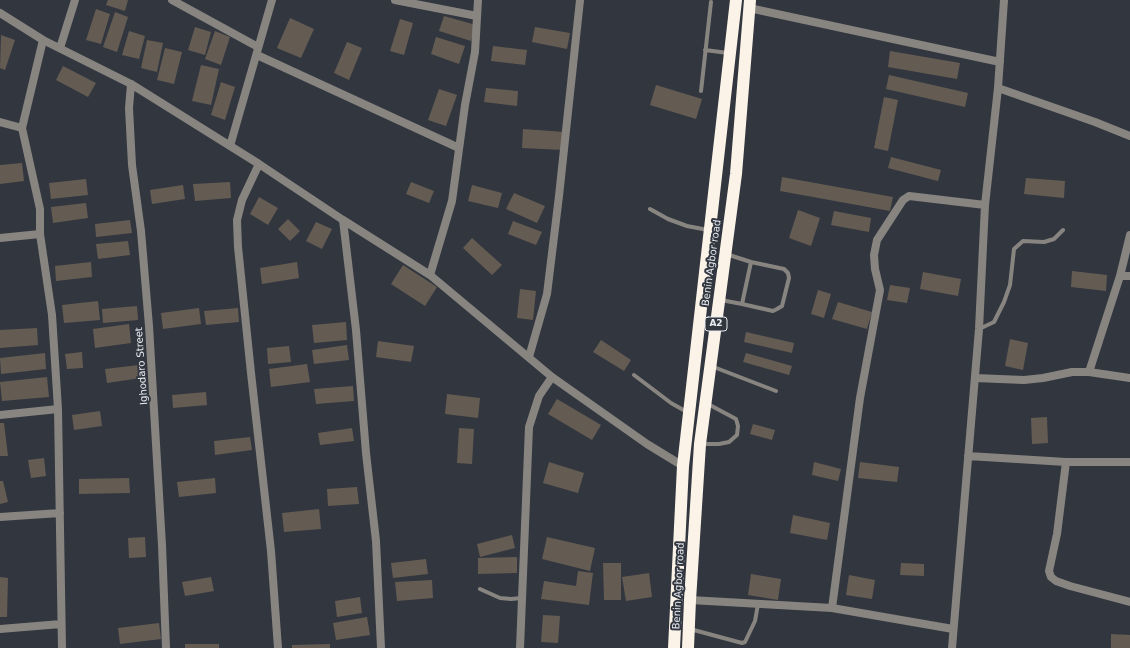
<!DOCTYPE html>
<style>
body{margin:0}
canvas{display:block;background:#31363f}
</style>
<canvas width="1130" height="648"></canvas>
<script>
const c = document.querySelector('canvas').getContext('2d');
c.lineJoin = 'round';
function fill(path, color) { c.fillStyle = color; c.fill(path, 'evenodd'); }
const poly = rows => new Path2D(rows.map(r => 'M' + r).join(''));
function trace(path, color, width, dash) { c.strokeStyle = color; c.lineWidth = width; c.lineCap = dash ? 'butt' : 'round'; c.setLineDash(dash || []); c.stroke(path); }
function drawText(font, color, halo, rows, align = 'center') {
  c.font = font + ' "DejaVu Sans",sans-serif'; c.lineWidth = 4; c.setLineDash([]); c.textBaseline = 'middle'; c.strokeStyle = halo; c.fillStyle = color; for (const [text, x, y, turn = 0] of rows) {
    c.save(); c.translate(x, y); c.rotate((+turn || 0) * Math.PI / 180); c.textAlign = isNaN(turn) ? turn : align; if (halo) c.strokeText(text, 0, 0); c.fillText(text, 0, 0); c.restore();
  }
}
fill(poly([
 [108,0,128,0,125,11,106,5],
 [96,9,110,14,101,44,86,40],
 [115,12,128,17,117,52,103,47],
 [444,16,476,25,471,41,439,31],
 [290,18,314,29,301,58,277,48],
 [400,19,413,23,404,55,390,51],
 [195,27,211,32,205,55,188,50],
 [535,27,570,33,567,49,532,42],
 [129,31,145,36,139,59,122,55],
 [215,31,230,37,221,65,205,59],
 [1,35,15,40,5,70,0,68],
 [436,37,465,46,459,64,431,54],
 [147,40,163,43,157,72,141,68],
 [347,42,362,48,349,80,334,73],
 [493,46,527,50,525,65,491,61],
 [165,48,182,52,174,84,157,80],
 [890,51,960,63,957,79,888,67],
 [201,65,219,69,211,105,192,101],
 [63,66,96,83,88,97,56,80],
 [889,75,968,93,965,107,886,89],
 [221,82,235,87,225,120,211,115],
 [656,85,702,99,696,119,650,105],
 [486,88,518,91,517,106,484,102],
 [439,89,457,95,446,126,428,120],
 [884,97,898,100,888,151,874,148],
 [523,129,565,132,564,150,522,148],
 [891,157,941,170,938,181,888,168],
 [22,163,24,181,0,184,0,165],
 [782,177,893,197,890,211,780,191],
 [1026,178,1065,181,1064,198,1024,194],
 [86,179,88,195,51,199,49,183],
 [230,182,231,198,195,201,193,184],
 [411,182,434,191,429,203,406,194],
 [183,185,185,199,152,204,150,190],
 [472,185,502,193,498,208,468,201],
 [514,193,545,206,537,223,506,209],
 [259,197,278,208,268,225,250,214],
 [86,203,88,218,53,223,51,207],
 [798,210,820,218,811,246,789,238],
 [834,211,871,218,869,232,831,225],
 [288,219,300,231,290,241,278,229],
 [130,220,132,233,96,237,95,224],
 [513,221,542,232,536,245,508,234],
 [316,222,332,229,322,249,306,241],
 [472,238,502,265,492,275,463,248],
 [128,241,130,255,98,259,96,244],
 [91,262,92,277,56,281,55,266],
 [297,262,299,278,262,284,260,268],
 [403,265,437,287,425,306,391,284],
 [1072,271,1107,275,1106,291,1071,287],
 [923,272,961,279,958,296,920,289],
 [890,285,910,288,907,303,887,300],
 [520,289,536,291,533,320,517,318],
 [818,290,831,294,824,318,811,314],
 [98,301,100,320,64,323,62,305],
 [838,302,872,312,867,329,832,319],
 [137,306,138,320,103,323,102,309],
 [199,308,201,324,163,329,161,313],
 [238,308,239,322,206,325,204,311],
 [346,322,347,340,314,343,312,325],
 [129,324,131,343,95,348,93,329],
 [37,328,38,345,0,348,0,330],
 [746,332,794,343,792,353,744,342],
 [1010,339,1028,343,1023,370,1005,366],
 [601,340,631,360,624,371,593,352],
 [378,341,414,346,411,362,376,357],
 [347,345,349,360,314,364,312,350],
 [289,346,291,362,268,364,267,348],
 [82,352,83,368,67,369,65,354],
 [45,353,46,369,1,374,0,358],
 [746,353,792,366,789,375,743,362],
 [307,364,310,382,271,387,269,369],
 [139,365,141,378,107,383,105,369],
 [47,377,49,397,2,401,0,382],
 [353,386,354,401,316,404,314,389],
 [206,392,207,405,173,408,172,395],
 [447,394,480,398,478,418,445,414],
 [557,399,601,425,592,440,548,414],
 [100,411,102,426,74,430,72,415],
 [1047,417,1048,443,1032,444,1031,418],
 [0,423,4,423,8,456,0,456],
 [753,424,775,430,772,440,750,434],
 [352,428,354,441,320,445,318,433],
 [459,428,474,429,472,464,457,463],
 [250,437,252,450,215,455,214,441],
 [44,458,46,476,31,478,28,460],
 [549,462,584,473,578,493,543,483],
 [814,462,841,469,838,481,812,475],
 [860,462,899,467,897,482,858,478],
 [129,478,130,493,79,494,79,479],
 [215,478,216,493,179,497,177,482],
 [0,481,3,481,8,502,0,504],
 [357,487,359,504,328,506,327,489],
 [319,509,321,529,284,532,282,513],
 [793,515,830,523,827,540,790,533],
 [512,535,515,548,480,557,477,544],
 [145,537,146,557,129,558,128,538],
 [547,537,595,548,590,571,542,559],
 [517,557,517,573,478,574,478,558],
 [426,559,428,574,393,578,391,563],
 [603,563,621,563,621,600,604,600],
 [901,563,924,564,924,576,900,575],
 [578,571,593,573,589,605,541,599,544,581,576,586],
 [649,573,652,597,626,601,622,577],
 [751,574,781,579,778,600,748,595],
 [849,575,875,580,872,599,846,595],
 [0,577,8,578,7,617,0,617],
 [211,577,214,591,185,596,182,582],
 [432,580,433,598,397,601,395,582],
 [360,597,362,613,337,617,335,601],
 [543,615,560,616,558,643,541,642],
 [367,617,370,635,336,640,333,623],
 [159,623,161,639,120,644,118,628],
 [1111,634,1130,635,1130,648,1111,648],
 [185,644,219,644,219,648,185,648],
 [330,644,330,648,292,648,292,645]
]), '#645b52');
trace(poly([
 [705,50,728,53],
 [701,91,711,2],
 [650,209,668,219,687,226,708,230],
 [721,300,742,304,751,262,726,254],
 [742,304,773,311,777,309,782,306,789,278,788,273,784,269,751,262],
 [979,329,994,322,1004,302,1010,285,1014,249,1023,241,1044,242,1054,239,1063,230],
 [711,366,776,391],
 [634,375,671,403,687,412],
 [701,444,719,444,729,442,737,435,738,426,736,419,708,404],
 [480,589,500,598,511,599,522,598],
 [690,629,742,643,745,642,755,621,758,604]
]), '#888580', 4);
trace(poly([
 [172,0,258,47],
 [395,0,477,16],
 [749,8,1000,62],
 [0,13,43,40,131,84,259,164,343,220,430,275,552,377,647,444,683,466],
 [43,40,22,128,40,209,40,234,52,315,58,409,62,648],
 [60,48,75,0],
 [257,55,459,148],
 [131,84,129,108,132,165,141,231,149,326,162,545,166,648],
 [998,88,1095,122,1130,136],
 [0,122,22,128],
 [230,146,272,0],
 [259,164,242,200,237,220,238,247,251,373,271,551,278,648],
 [343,220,356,330,366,453,376,541,381,648],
 [0,238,40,234],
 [430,275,452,201,465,105,475,52,478,0],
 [1120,276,1130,276],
 [529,357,547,294,559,196,580,0],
 [1089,372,1120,276,1130,235],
 [975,378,1024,380,1043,378,1072,372,1089,372,1130,378],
 [0,415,58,409],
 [968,456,1066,462,1130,462],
 [1066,462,1057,534,1049,571,1051,577,1056,581,1070,586,1130,602],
 [0,517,60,513],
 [690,600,832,608,953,629],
 [832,608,860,398,880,290,875,269,874,255,877,240,903,200,909,196,985,205],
 [0,629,61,624],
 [520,648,529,427,539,396,552,377],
 [952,648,979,329,985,205,998,88,1004,0]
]), '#888580', 8);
trace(poly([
 [674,648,683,466,736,0],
 [688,648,690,600,700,444,736,174,750,0]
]), '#fcf3e8', 12);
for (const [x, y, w] of [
 [716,324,22]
]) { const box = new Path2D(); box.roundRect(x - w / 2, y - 7, w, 14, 3); c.fillStyle = '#31363f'; c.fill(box); trace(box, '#e9ecf2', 1); }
drawText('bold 9px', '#e9ecf2', null, [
 ["A2",716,324]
]);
drawText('10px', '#e9ecf2', '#31363f', [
 ["Benin Agbor road",712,263,-82],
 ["Ighodaro Street",142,366,-94],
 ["Benin Agbor road",679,586,-87]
]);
</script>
